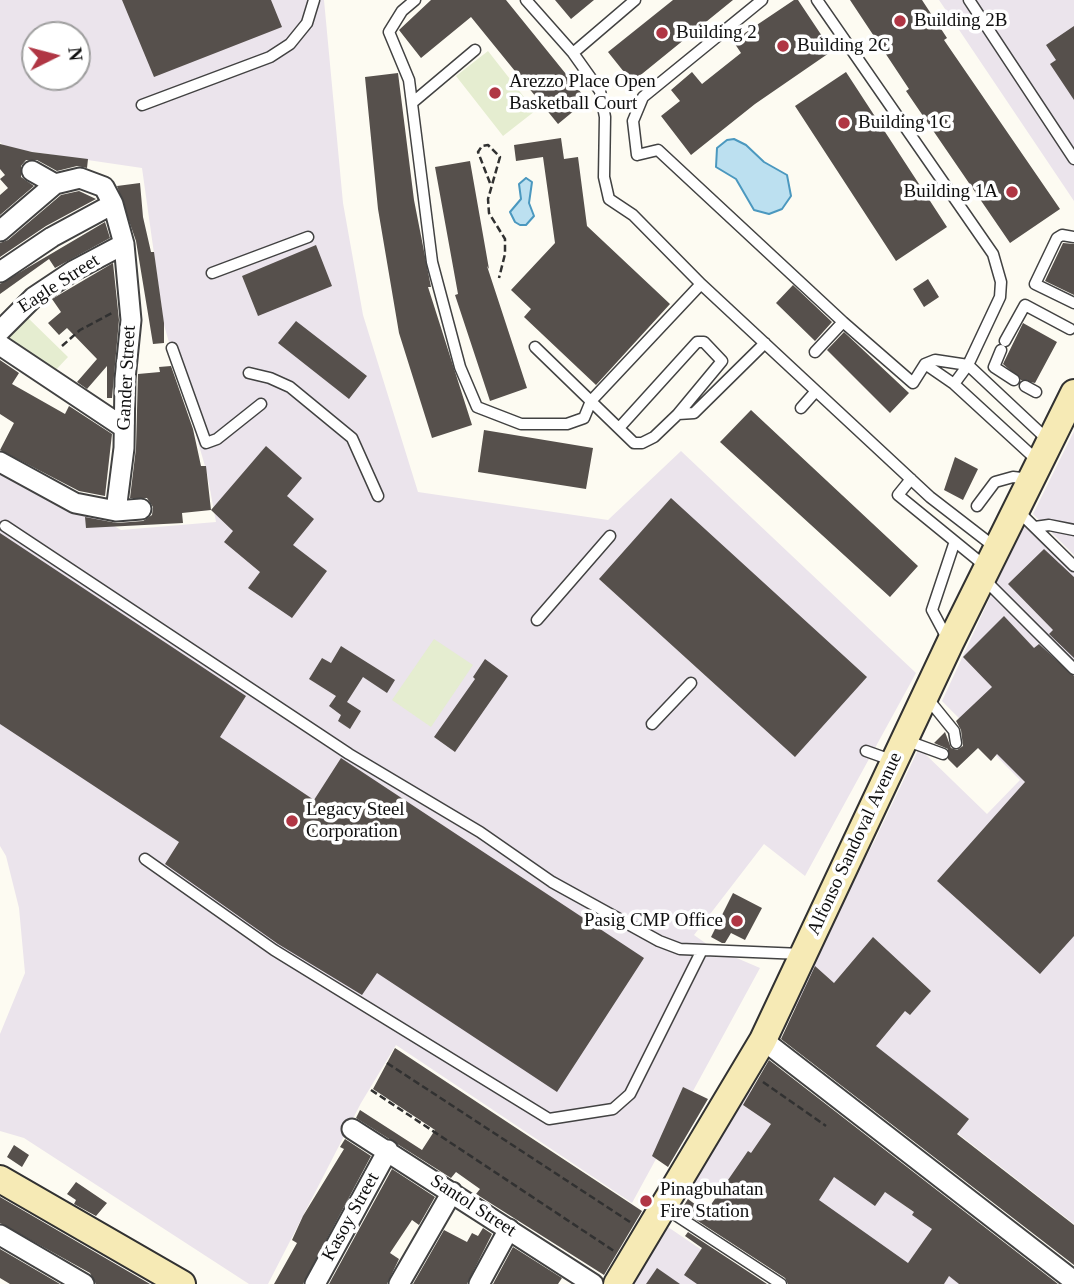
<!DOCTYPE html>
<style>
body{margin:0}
#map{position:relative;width:1074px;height:1284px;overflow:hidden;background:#fdfbf2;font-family:"Times New Roman",serif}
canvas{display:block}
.north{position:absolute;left:21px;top:21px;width:70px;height:70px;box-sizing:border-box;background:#fff;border:2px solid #9f9f9f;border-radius:50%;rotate:84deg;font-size:19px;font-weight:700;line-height:28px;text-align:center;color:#0f0f0f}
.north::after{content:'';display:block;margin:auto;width:24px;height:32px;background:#b03644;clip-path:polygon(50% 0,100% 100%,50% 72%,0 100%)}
</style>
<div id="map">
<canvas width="1074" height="1284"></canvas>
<div class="north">N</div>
</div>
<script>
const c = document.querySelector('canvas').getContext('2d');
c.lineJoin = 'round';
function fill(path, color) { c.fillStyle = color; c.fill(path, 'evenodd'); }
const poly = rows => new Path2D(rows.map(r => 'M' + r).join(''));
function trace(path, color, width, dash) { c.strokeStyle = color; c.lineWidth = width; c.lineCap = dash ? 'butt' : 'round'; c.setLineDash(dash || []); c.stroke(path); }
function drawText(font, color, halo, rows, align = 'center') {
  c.font = font + ' "Times New Roman",serif'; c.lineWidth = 7; c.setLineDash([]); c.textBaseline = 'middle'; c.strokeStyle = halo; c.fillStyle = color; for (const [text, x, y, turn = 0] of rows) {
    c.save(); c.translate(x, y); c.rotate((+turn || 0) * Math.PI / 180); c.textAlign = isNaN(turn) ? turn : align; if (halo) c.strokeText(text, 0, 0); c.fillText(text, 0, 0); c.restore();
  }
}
fill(poly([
 [0,0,324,0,343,203,363,315,418,492,608,520,681,451,916,673,805,876,764,844,694,935,711,947,760,968,632,1203,396,1045,361,1103,268,1284,249,1284,24,1138,0,1131,0,1034,25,973,19,908,6,856,0,846,0,460,121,530,216,522,207,473,164,325,142,168,6,148,0,142],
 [35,35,77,35,77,77,35,77],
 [939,0,1074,0,1074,201],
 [1074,431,1074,555,1033,514],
 [1024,524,1074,571,1074,1224,788,1001,873,844,919,748,987,814,1020,780,942,701],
 [747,1088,1010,1284,841,1284,693,1182],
 [665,1225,752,1284,630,1284]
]), '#ebe4ec');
fill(poly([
 [488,51,535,111,503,136,456,76],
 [25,315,68,357,52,374,4,334],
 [434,639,473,665,431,727,392,700]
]), '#e5edd0');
const water = poly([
 [734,139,746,145,764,162,787,175,791,196,782,209,769,214,754,210,736,179,716,167,717,148,727,140,734,139],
 [526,178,532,182,529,203,534,216,526,225,520,225,515,222,510,212,521,199,519,184,526,178]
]);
fill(water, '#bce0f0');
trace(water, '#4b98bf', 2);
fill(poly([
 [122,0,271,0,282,27,154,77],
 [431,0,506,0,587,100,558,124,471,17,421,58,399,30],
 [555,0,594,0,571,19],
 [673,0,733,0,632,82,608,52],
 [794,0,798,0,832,51,755,104,691,155,661,116,680,101,671,90,692,72,702,84,741,53,733,41],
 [850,0,922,0,947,38,944,40,1060,209,1010,243,906,91,909,89],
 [1074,26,1074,100,1050,64,1056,60,1046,45],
 [846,72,947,227,896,261,795,106],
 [398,73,414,200,431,287,428,287,472,425,432,438,399,333,378,209,365,77],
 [561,138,564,159,578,157,587,226,670,304,596,385,524,317,531,309,511,290,555,243,543,157,516,161,514,145],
 [0,144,32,152,88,159,87,168,77,166,57,171,37,160,26,160,21,166,21,177,34,186,0,215,0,195,8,188,0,179,5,175,0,169],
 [470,161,489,269,487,266,527,388,490,401,455,295,458,294,435,167],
 [140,183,143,217,151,252,154,252,164,323,164,343,153,344,136,241,117,186],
 [79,191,96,199,46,226,0,257,0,243,8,240,61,195],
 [105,222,110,238,55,268,49,259,0,294,0,284],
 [1063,243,1074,244,1074,295,1045,281],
 [316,245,332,286,258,316,242,276],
 [113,263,119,320,112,398,107,398,107,366,87,389,77,382,97,359,67,328,59,335,48,323,61,312,52,299],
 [928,279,939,297,924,307,913,289],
 [793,285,832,322,815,341,776,303],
 [296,321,367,376,349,399,278,343],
 [1023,323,1057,342,1035,383,1021,380,1003,364],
 [844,332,909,393,890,413,827,350],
 [0,360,19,373,12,384,65,414,69,406,112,434,105,496,79,491,0,450,14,423,0,414],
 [171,366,193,429,201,466,206,466,211,510,266,446,302,478,287,496,314,519,293,545,327,571,292,618,248,588,260,572,224,542,233,531,211,510,182,513,183,523,86,528,85,517,117,523,143,521,152,515,153,507,147,498,130,498,136,448,138,374,160,372,159,367],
 [751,410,918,566,890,597,720,442],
 [484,430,593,448,586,489,478,472],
 [955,457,978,469,963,500,944,490],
 [671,498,867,677,795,757,599,579],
 [0,533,246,696,220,737,314,800,341,758,644,958,557,1092,377,973,362,995,278,944,165,864,179,842,0,724],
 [1044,549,1074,577,1074,658,1049,634,1053,630,1008,584],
 [1004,616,1034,648,1039,644,1074,676,1074,936,1040,974,937,881,1025,782,997,754,991,761,978,748,957,768,948,759,948,749,934,743,945,732,951,748,957,750,963,746,961,730,956,721,992,687,963,657],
 [341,646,395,680,387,693,363,677,347,702,361,711,350,729,338,721,341,715,329,706,336,696,309,679,322,658,331,663],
 [485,659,508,676,455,752,434,737,475,679,473,677],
 [733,893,762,908,745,940,731,933,725,943,722,943,711,937],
 [873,937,931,991,910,1015,905,1011,876,1046,969,1119,957,1134,1074,1225,1074,1265,781,1039,815,966,834,983],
 [395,1048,642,1211,604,1275,476,1194,480,1189,456,1172,451,1178,356,1118,360,1110,422,1150,435,1130,373,1089],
 [769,1060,1058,1284,959,1284,949,1276,944,1284,788,1284,785,1278,681,1210,688,1199,696,1205,700,1200,710,1206,748,1151,751,1153,771,1124,743,1105],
 [834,1177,875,1206,885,1192,914,1212,912,1215,932,1229,908,1263,819,1200],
 [683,1087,708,1099,668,1167,652,1156],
 [345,1139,371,1156,303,1284,274,1284,297,1243,292,1240,303,1216,344,1149,340,1147],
 [14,1145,29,1155,22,1167,7,1157],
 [392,1169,435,1197,419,1225,412,1220,390,1253,399,1259,387,1284,329,1284],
 [76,1182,107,1203,96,1216,74,1204,76,1200,67,1194],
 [0,1197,150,1284,96,1284,90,1273,0,1223],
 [483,1228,492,1234,467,1284,413,1284,444,1230,467,1242,472,1233,478,1236],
 [688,1232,767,1284,697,1284,684,1275,702,1248,685,1236],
 [513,1247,562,1278,558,1284,493,1284],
 [0,1249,60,1284,10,1284,0,1278],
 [657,1268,680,1284,646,1284]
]), '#56504c');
const lane = poly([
 [415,0,402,11,389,32,409,80,432,262,460,367,477,407,521,424,567,424,584,418,591,401,701,284],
 [526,0,573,53,600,91,605,117,604,177,609,199,633,215,701,284,930,497,996,548],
 [762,0,643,97,633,121,637,155,658,150,843,322,913,383,925,364,935,360,968,365,1049,441],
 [817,0,993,254,1001,282,1000,297,968,365,954,384],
 [969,0,1074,159],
 [573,53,635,0],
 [412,103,475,50],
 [142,105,270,57,290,44,307,23,314,0],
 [1074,237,1062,235,1057,238,1035,284,1074,303],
 [212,273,308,237],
 [1005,341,1025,305,1070,329],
 [535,347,634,443,642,443,654,437,678,414,694,413,765,343],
 [172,348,206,443,217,439,261,404],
 [1001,350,994,367,1014,380],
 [815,352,843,322],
 [925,364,954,384,1039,462],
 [249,373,270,378,290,387,352,438,378,496],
 [1025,386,1036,392],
 [801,408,816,391],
 [619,428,697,342,704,342,722,361,678,414],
 [911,479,898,495,985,566],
 [977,506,995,482,1013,477,1030,479],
 [1017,510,1074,566],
 [5,526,349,754,480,832,552,882,659,941,680,949,802,954],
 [1035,527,1049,525,1074,530],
 [985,580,1074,669],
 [537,620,610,536],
 [948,640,932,610,954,544],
 [928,699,954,731,956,743],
 [652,724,691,683],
 [905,740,943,754],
 [866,751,894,761],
 [145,859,274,950,549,1119,613,1109,630,1094,702,950],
 [665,1208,781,1284]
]);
const street = poly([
 [32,171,55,184],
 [0,231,55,184,80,178,104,187,113,204,124,244,131,320,125,379,124,448,116,511],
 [0,272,52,237,113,204],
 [0,331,34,297,73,271,124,244],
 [0,345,123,427],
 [0,462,75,503,116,511,141,509],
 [763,1040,1074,1281],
 [352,1129,593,1284],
 [0,1235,84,1284],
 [315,1284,388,1150],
 [399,1284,452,1192],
 [479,1284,509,1229]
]);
const secondary = poly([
 [0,1179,182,1284],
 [617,1284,763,1040,950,643,1074,393]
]);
trace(lane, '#424242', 13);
trace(street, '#424242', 23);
trace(secondary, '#313131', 30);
trace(poly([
 [490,183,478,152,482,146,488,145,500,157,488,199,489,213,505,239,505,254,499,278],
 [62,346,80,330,114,312],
 [387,1063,630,1222],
 [763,1082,826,1126],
 [371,1090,614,1251]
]), '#313131', 2.5, [7, 3.5]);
trace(lane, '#fff', 10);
trace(street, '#fff', 19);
trace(secondary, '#f6eab5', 26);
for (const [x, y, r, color] of [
 [900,21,7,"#b03644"],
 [662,33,7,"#b03644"],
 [783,46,7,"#b03644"],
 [495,93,7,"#b03644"],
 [844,123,7,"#b03644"],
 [1012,192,7,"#b03644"],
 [292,821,7,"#b03644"],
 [737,921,7,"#b03644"],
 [646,1201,7,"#b03644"]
]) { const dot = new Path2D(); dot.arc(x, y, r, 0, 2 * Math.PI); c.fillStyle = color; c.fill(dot); trace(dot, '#fff', 2.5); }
drawText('19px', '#0f0f0f', '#fff', [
 ["Building 2B",914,21],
 ["Building 2",676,33],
 ["Building 2C",797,46],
 ["Arezzo Place Open",509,82],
 ["Basketball Court",509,104],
 ["Building 1C",858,123],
 ["Building 1A",998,192,"right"],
 ["Legacy Steel",306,810],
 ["Corporation",306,832],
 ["Pasig CMP Office",723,921,"right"],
 ["Pinagbuhatan",660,1190],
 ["Fire Station",660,1212]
], 'left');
drawText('19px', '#0f0f0f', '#fff', [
 ["Eagle Street",59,284,-33],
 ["Gander Street",127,378,-87],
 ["Alfonso Sandoval Avenue",855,844,-65],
 ["Santol Street",473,1206,33],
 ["Kasoy Street",351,1217,-61]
]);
</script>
